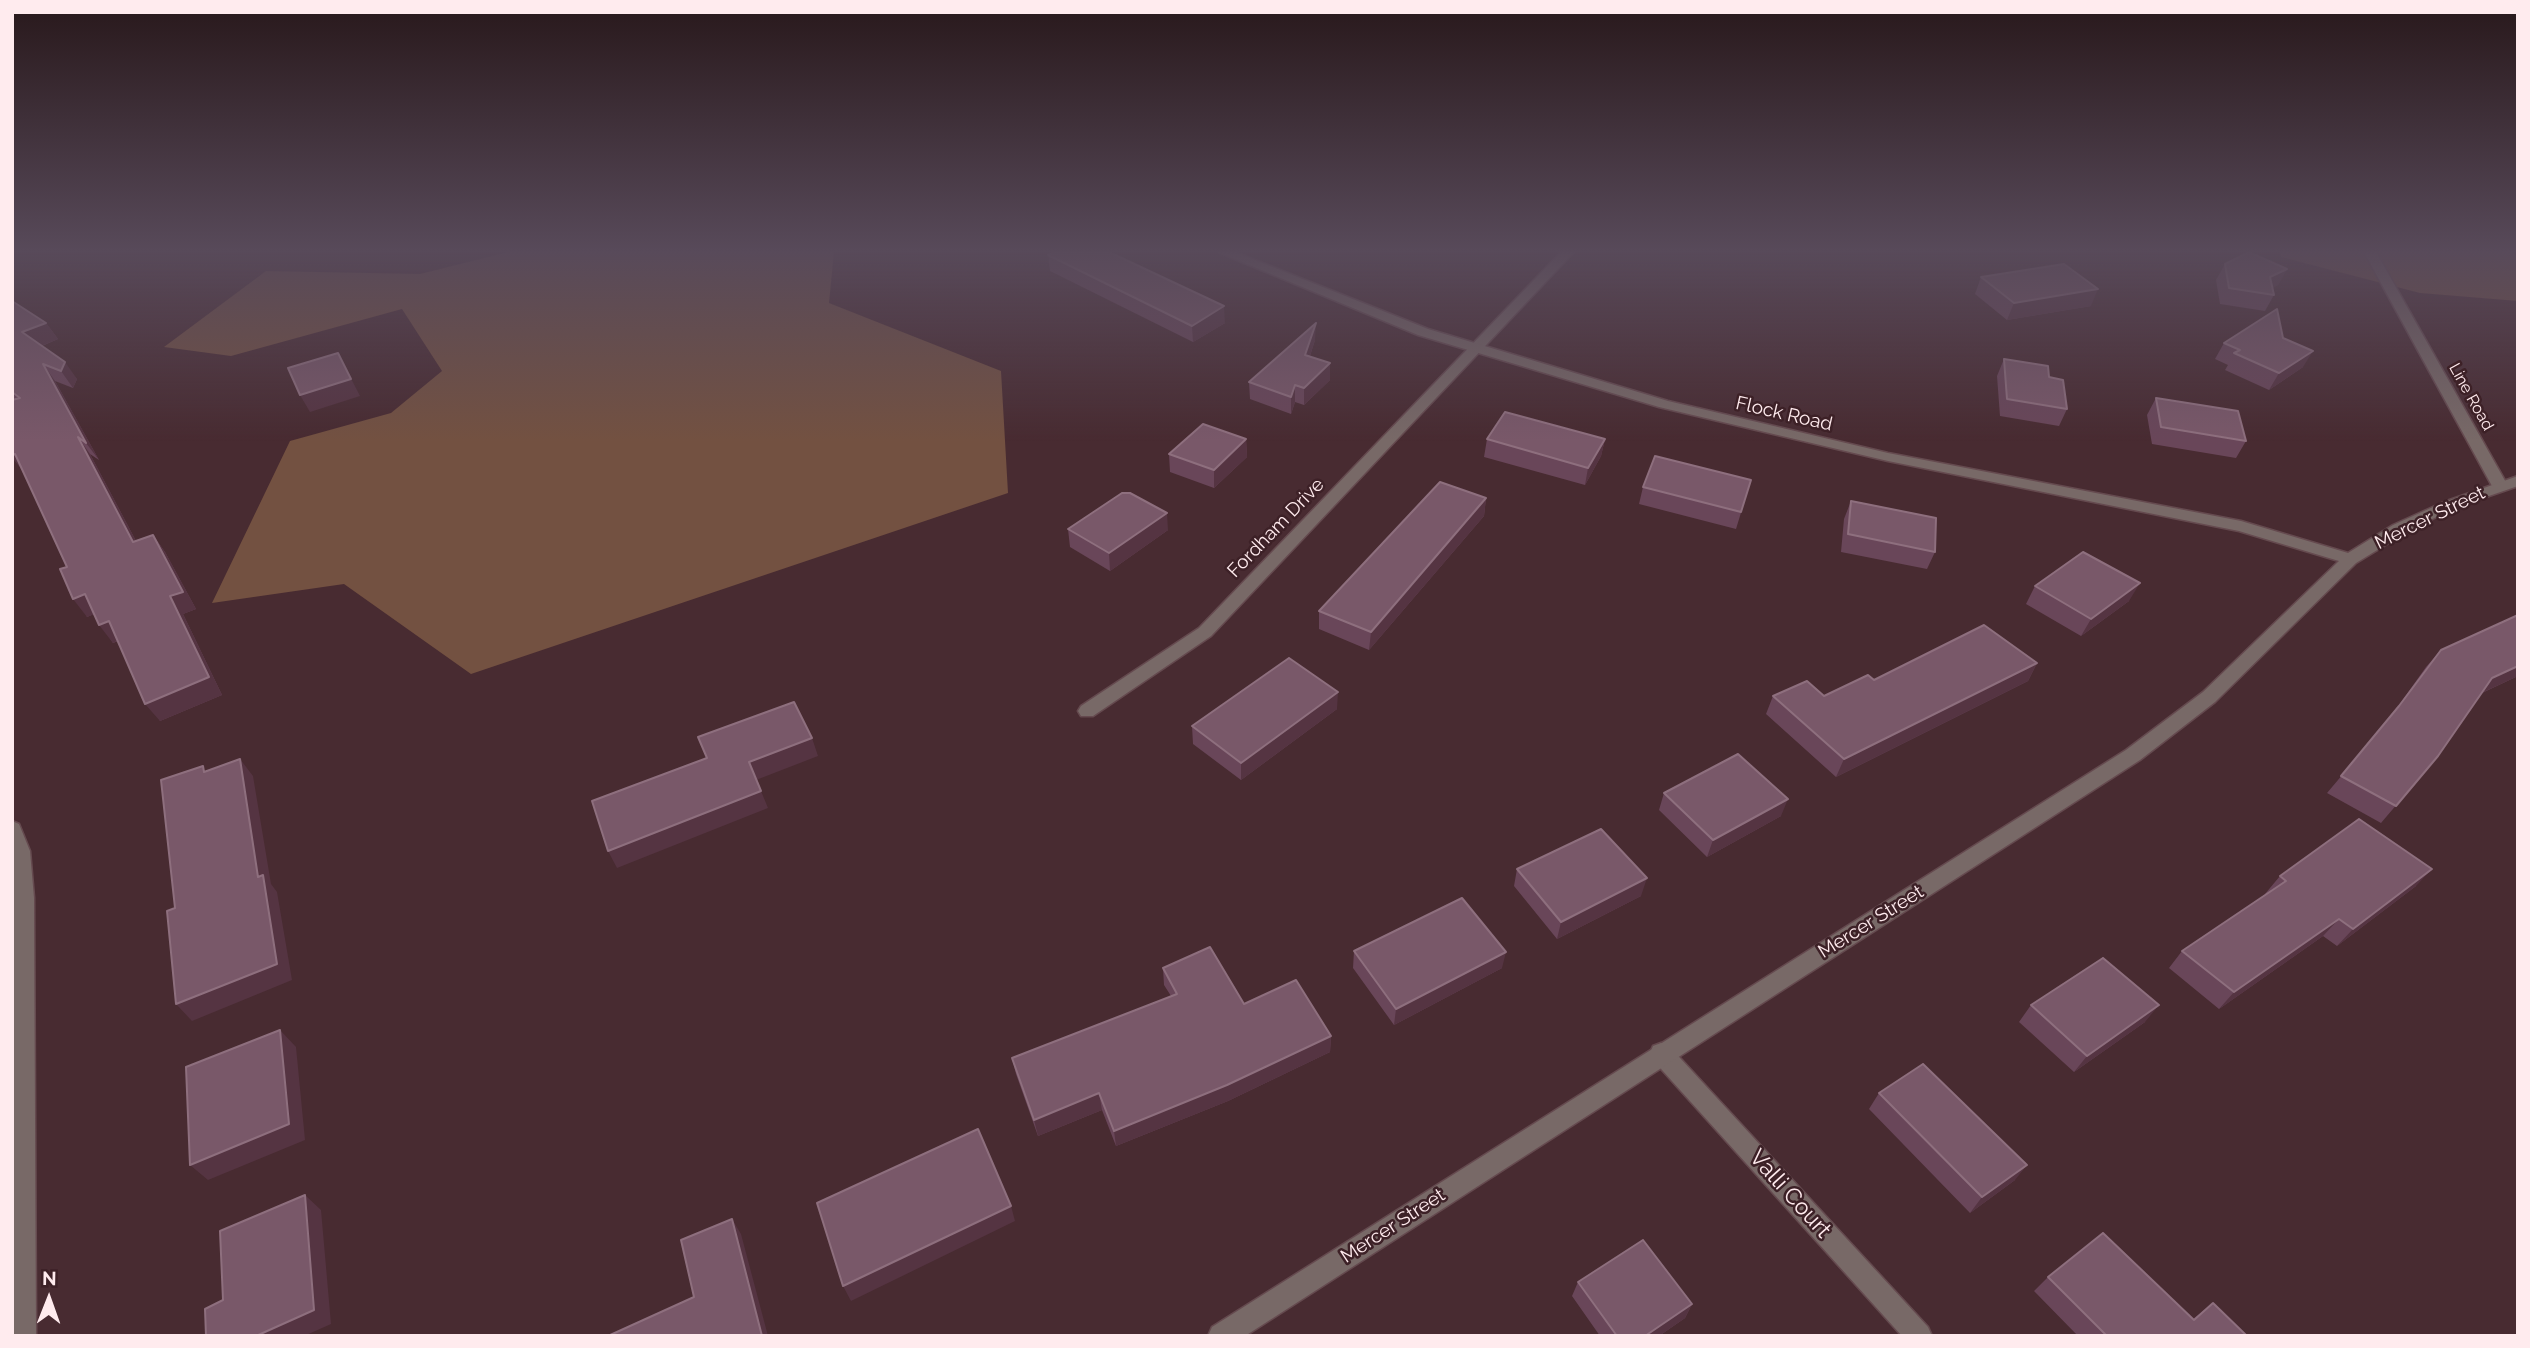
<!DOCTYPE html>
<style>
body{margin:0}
#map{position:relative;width:2530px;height:1348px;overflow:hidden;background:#482b31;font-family:Raleway,sans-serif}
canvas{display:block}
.frame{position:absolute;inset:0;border:14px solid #ffebee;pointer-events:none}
.north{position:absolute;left:14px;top:1264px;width:70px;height:70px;-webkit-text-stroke:5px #3d2127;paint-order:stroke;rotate:1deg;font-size:19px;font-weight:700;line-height:28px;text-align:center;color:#ffebee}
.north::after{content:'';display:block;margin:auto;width:24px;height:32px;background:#ffebee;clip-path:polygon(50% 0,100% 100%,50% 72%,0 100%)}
</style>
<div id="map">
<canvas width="2530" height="1348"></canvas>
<div class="frame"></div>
<div class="north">N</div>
</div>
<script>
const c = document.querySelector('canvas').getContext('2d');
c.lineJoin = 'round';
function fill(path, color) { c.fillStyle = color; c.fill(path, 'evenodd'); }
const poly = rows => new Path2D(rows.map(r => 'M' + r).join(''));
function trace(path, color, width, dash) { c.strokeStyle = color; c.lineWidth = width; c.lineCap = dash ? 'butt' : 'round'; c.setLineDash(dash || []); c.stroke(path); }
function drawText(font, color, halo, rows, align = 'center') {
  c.font = font + ' Raleway,sans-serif'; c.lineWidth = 5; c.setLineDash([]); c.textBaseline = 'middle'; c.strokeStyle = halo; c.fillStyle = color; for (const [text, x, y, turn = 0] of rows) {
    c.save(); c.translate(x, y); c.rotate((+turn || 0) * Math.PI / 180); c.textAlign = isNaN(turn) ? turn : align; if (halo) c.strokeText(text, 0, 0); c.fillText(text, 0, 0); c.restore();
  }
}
fill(poly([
 [508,252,834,252,829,303,1001,371,1008,493,471,674,344,584,212,603,290,441,391,413,442,371,402,309,231,356,164,347,266,271,420,274],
 [2280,252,2513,252,2518,258,2518,301,2420,293,2281,257]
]), '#735141');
const minor = poly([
 [1561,252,1574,252,1211,636,1093,716,1081,716,1078,711,1081,706,1199,628,1561,252],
 [2364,252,2376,252,2508,486,2505,489,2495,489,2492,486,2364,252],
 [12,821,19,824,30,851,34,898,36,1336,12,1336,12,821],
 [1661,1043,1669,1046,1928,1327,1932,1336,1902,1336,1653,1060,1650,1053,1653,1046,1661,1043]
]);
const tertiary = poly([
 [1218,252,1235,252,1428,329,1668,401,1888,453,2241,521,2348,553,2393,525,2444,502,2518,476,2518,486,2454,508,2405,533,2356,563,2215,702,2140,760,1245,1336,1208,1336,1212,1327,2126,750,2203,692,2339,561,2239,531,1888,461,1659,407,1418,335,1218,252]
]);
trace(minor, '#654a4f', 3);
trace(tertiary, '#654a4f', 3);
fill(minor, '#786967');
fill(tertiary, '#786967');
fill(poly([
 [1048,255,1225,323,1193,342,1050,271],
 [2225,264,2287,269,2278,285,2272,288,2274,295,2265,311,2220,304,2216,280],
 [1981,277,2091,306,2007,320,1975,294],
 [12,301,46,323,58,339,42,346,77,379,73,388,55,381,99,460,90,454,136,541,153,535,165,552,196,609,183,614,222,695,160,721,118,641,113,643,94,614,87,617,67,567,22,469,12,457],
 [2283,338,2303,367,2269,390,2225,370,2228,365,2215,359,2224,343],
 [1315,340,1310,356,1330,363,1330,380,1304,405,1295,402,1291,414,1250,399,1249,382],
 [2004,359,2049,377,2067,409,2059,426,2000,416,1997,376],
 [2156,398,2246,441,2236,458,2152,444,2147,415],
 [1246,439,1247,457,1214,488,1170,472,1169,454],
 [1487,439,1605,439,1601,456,1585,485,1484,457],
 [1751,480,1736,529,1639,504,1643,487],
 [1486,498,1484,516,1369,650,1319,629,1319,611],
 [1851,501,1935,552,1927,569,1841,552,1844,519],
 [1068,529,1168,530,1110,571,1070,547],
 [2035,586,2129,601,2081,636,2026,604],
 [2441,650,2518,676,2482,693,2438,756,2381,823,2327,793,2387,722,2426,667],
 [2037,663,2028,681,1836,777,1766,714,1773,696,1824,696,1874,680],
 [1337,709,1241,780,1193,744,1192,726],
 [1664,793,1781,816,1707,857,1659,810],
 [1517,869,1641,896,1557,939,1514,886],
 [2280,876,2416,886,2337,946,2323,936,2219,1009,2169,968,2182,951,2266,894,2265,894],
 [1354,951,1502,968,1394,1025,1353,968],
 [1163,968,1244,1004,1331,1036,1330,1052,1228,1101,1116,1146,1102,1110,1038,1136,1016,1074,1012,1058,1171,996,1164,985],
 [2031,1005,2145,1022,2074,1072,2019,1022],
 [1879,1093,2015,1180,1970,1213,1869,1109],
 [2048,1277,2193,1319,2213,1303,2247,1336,2078,1336,2034,1291],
 [1578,1282,1692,1304,1685,1318,1659,1336,1600,1336,1572,1296]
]), '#694659');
fill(poly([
 [2287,269,2278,285,2261,294,2270,277],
 [2098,289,2091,306,2007,320,2014,303],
 [1224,306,1225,323,1193,342,1192,326],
 [46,323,58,339,34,349,22,332],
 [1316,323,1315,340,1305,371,1305,355],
 [2313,351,2303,367,2269,390,2279,373],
 [338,353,360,396,310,412,300,395],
 [65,362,77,379,73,388,61,371],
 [1330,363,1330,380,1304,405,1304,388],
 [43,364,55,381,99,460,86,443],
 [1295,385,1295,402,1291,414,1291,397],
 [78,437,90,454,146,560,133,542],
 [1246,439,1247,457,1214,488,1214,470],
 [1605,439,1601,456,1585,485,1588,468],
 [15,454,24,473,12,457,12,455],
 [1486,498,1484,516,1369,650,1371,632],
 [1167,513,1168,530,1110,571,1109,553],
 [153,535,165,552,196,609,183,614,222,695,160,721,145,704],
 [2140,583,2129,601,2081,636,2091,619],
 [85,594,99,612,87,617,73,599],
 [109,621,123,638,113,643,99,625],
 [2037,663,2028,681,1836,777,1844,759],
 [2518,666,2518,676,2477,695,2492,678],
 [1338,692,1337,709,1241,780,1241,763],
 [812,738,818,756,756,780,749,762],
 [240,759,253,776,271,884,277,892,292,980,192,1021,176,1004,258,877],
 [761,791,768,808,617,868,608,851],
 [1788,799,1781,816,1707,857,1713,840],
 [2432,869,2416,886,2337,946,2353,929],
 [1647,878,1641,896,1557,939,1561,922],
 [2339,919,2323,936,2219,1009,2234,992],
 [1506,952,1502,968,1394,1025,1396,1009],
 [2159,1005,2145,1022,2074,1072,2087,1056],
 [280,1030,296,1047,305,1140,208,1180,190,1165],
 [1331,1036,1330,1052,1228,1101,1116,1146,1114,1131],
 [1099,1093,1102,1110,1038,1136,1034,1120],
 [2027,1165,2015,1180,1970,1213,1982,1197],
 [305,1195,321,1210,331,1324,304,1336,256,1336],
 [1011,1206,1015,1221,851,1301,843,1286],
 [732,1219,741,1234,768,1336,762,1336],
 [1692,1304,1685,1318,1659,1336,1645,1336]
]), '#553442');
const building = poly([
 [1055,252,1109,252,1224,306,1192,326,1048,255,1055,252],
 [2249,252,2287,269,2270,277,2274,295,2229,288,2225,264,2249,252],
 [2064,264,2098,289,2014,303,1981,277,2064,264],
 [12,301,46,323,22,332,65,362,61,371,43,364,86,443,78,437,133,542,153,535,183,592,170,596,209,677,145,704,109,621,99,625,85,594,73,599,60,569,67,567,15,454,12,455,12,400,20,398,12,392,12,301],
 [2277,309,2283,338,2313,351,2279,373,2234,353,2240,350,2224,343,2277,309],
 [1316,323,1305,355,1330,363,1304,388,1295,385,1291,397,1249,382,1316,323],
 [338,353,351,379,300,395,288,368,338,353],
 [2004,359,2048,366,2049,377,2063,380,2067,409,2007,399,2004,359],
 [2156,398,2238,411,2246,441,2161,427,2156,398],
 [1505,412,1605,439,1588,468,1487,439,1505,412],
 [1203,424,1246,439,1214,470,1169,454,1203,424],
 [1655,456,1751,480,1741,512,1643,487,1655,456],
 [1440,482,1486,498,1371,632,1319,611,1440,482],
 [1122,493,1130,493,1167,513,1109,553,1068,529,1122,493],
 [1851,501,1936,518,1935,552,1848,534,1851,501],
 [2083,552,2140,583,2091,619,2035,586,2083,552],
 [2518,615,2518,666,2492,678,2438,756,2396,806,2341,776,2399,706,2441,650,2518,615],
 [1984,625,2037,663,1844,759,1773,696,1807,681,1824,696,1868,675,1874,680,1984,625],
 [1289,658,1338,692,1241,763,1192,726,1289,658],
 [794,702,812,738,749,762,761,791,608,851,592,801,707,758,698,737,794,702],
 [1738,754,1788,799,1713,840,1664,793,1738,754],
 [240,759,258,877,263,875,277,964,176,1004,167,911,175,908,161,780,203,766,204,772,240,759],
 [2359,819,2432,869,2353,929,2339,919,2234,992,2182,951,2286,881,2280,876,2359,819],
 [1601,829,1647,878,1561,922,1517,869,1601,829],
 [1462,898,1506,952,1396,1009,1354,951,1462,898],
 [1210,947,1244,1004,1296,980,1331,1036,1227,1085,1114,1131,1099,1093,1034,1120,1012,1058,1177,994,1163,968,1210,947],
 [2103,958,2159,1005,2087,1056,2031,1005,2103,958],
 [280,1030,289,1124,190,1165,186,1067,280,1030],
 [1923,1064,2027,1165,1982,1197,1879,1093,1923,1064],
 [978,1129,1011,1206,843,1286,817,1203,978,1129],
 [305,1195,314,1310,256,1336,206,1336,205,1309,223,1300,220,1231,305,1195],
 [732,1219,762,1336,608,1336,694,1297,681,1240,732,1219],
 [2103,1233,2194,1320,2213,1303,2247,1336,2107,1336,2048,1277,2103,1233],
 [1643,1240,1692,1304,1645,1336,1617,1336,1578,1282,1643,1240]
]);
fill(building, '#795869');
trace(building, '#8e6f7e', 2);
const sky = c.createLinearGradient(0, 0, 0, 441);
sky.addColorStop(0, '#28181b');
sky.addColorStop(0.57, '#584a5a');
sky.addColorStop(1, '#584a5a00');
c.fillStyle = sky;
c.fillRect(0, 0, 2530, 441);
drawText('16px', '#ffebee', '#3d2127', [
 ["Line Road",2471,397,61]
]);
drawText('19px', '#ffebee', '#3d2127', [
 ["Flock Road",1784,414,13],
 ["Mercer Street",2430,518,-26],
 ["Fordham Drive",1276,528,-46],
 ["Mercer Street",1871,922,-32],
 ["Mercer Street",1393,1226,-33]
]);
drawText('23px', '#ffebee', '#3d2127', [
 ["Valli Court",1790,1194,48]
]);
</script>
